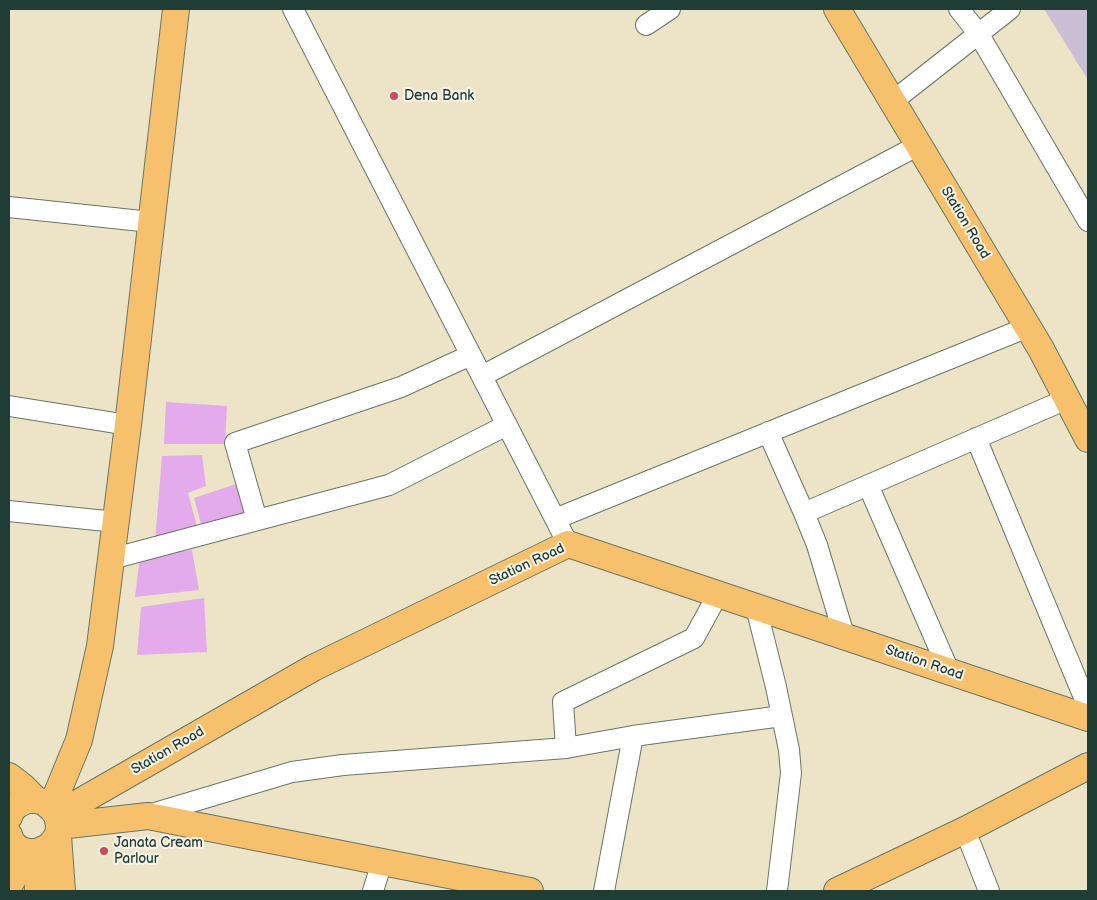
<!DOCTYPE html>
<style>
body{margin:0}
#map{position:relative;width:1097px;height:900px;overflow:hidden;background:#ede4c7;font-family:"Balsamiq Sans",sans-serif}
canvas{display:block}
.frame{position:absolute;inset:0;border:10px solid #1f3d34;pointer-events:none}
</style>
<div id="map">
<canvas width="1097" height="900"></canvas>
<div class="frame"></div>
</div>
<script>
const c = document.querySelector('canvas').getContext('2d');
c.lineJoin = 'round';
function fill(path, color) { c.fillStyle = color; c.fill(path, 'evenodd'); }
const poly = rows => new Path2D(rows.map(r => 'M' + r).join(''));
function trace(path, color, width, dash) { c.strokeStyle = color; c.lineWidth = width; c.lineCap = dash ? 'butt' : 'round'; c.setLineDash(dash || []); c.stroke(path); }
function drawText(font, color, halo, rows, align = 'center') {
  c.font = font + ' "Balsamiq Sans",sans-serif'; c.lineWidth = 4; c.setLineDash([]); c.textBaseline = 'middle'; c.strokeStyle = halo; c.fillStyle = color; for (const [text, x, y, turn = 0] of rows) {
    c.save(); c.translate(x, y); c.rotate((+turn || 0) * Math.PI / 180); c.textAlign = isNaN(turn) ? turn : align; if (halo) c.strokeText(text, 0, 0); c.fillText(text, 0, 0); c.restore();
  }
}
fill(poly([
 [1044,9,1088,9,1088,80]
]), '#cbbfd6');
fill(poly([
 [166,402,227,406,225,444,164,444],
 [202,455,206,486,188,493,198,530,155,542,162,456],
 [239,483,248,520,203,531,194,498],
 [192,550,199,590,135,597,140,557],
 [204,598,207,652,137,655,141,607]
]), '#e3abeb');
const minor = poly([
 [293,9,568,544],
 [959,9,978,33,1088,221],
 [646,25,670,9],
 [893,101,1010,9],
 [9,207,151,222],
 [482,376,919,145],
 [9,406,128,425],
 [768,432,804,513],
 [976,438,1088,707],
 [868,485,949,671],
 [9,511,116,522],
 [555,519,1028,327],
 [257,520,235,443,401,387,471,355],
 [111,559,389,485,507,425],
 [756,607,776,687,789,750,791,773,777,891],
 [844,635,817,545,804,513,1067,399],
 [566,748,563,702,694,638,718,594],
 [148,815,292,772,343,765,566,748,633,736,782,716],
 [965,830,989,891],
 [373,891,382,862],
 [604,891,633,736]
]);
const major = poly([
 [837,9,1041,349,1088,439],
 [9,776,22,786,36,800],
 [51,808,79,740,100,646,128,425,176,9],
 [57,815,313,668,568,544,1088,718],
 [9,817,11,811,17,805,27,800,36,800,44,802,51,808,57,815,59,826,58,835,50,846,37,852,28,852,19,849,12,843,9,835],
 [59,826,148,816,530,891],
 [58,835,62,891],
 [37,852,38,891],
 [9,886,28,852],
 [837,891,965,830,1088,766]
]);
trace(minor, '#677767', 22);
trace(major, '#677767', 28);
trace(minor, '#fff', 20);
trace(major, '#f7c06c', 26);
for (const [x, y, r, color] of [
 [394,96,5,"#d1495b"],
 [104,851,5,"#d1495b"]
]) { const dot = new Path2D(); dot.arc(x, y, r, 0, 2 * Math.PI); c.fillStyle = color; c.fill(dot); trace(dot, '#f7f3e8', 2); }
drawText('14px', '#1f3d34', '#f7f3e8', [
 ["Dena Bank",404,96],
 ["Janata Cream",114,843],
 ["Parlour",114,859]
], 'left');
drawText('14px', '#1f3d34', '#f7f3e8', [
 ["Station Road",965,223,59],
 ["Station Road",527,565,-25],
 ["Station Road",924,663,19],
 ["Station Road",168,751,-30]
]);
</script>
